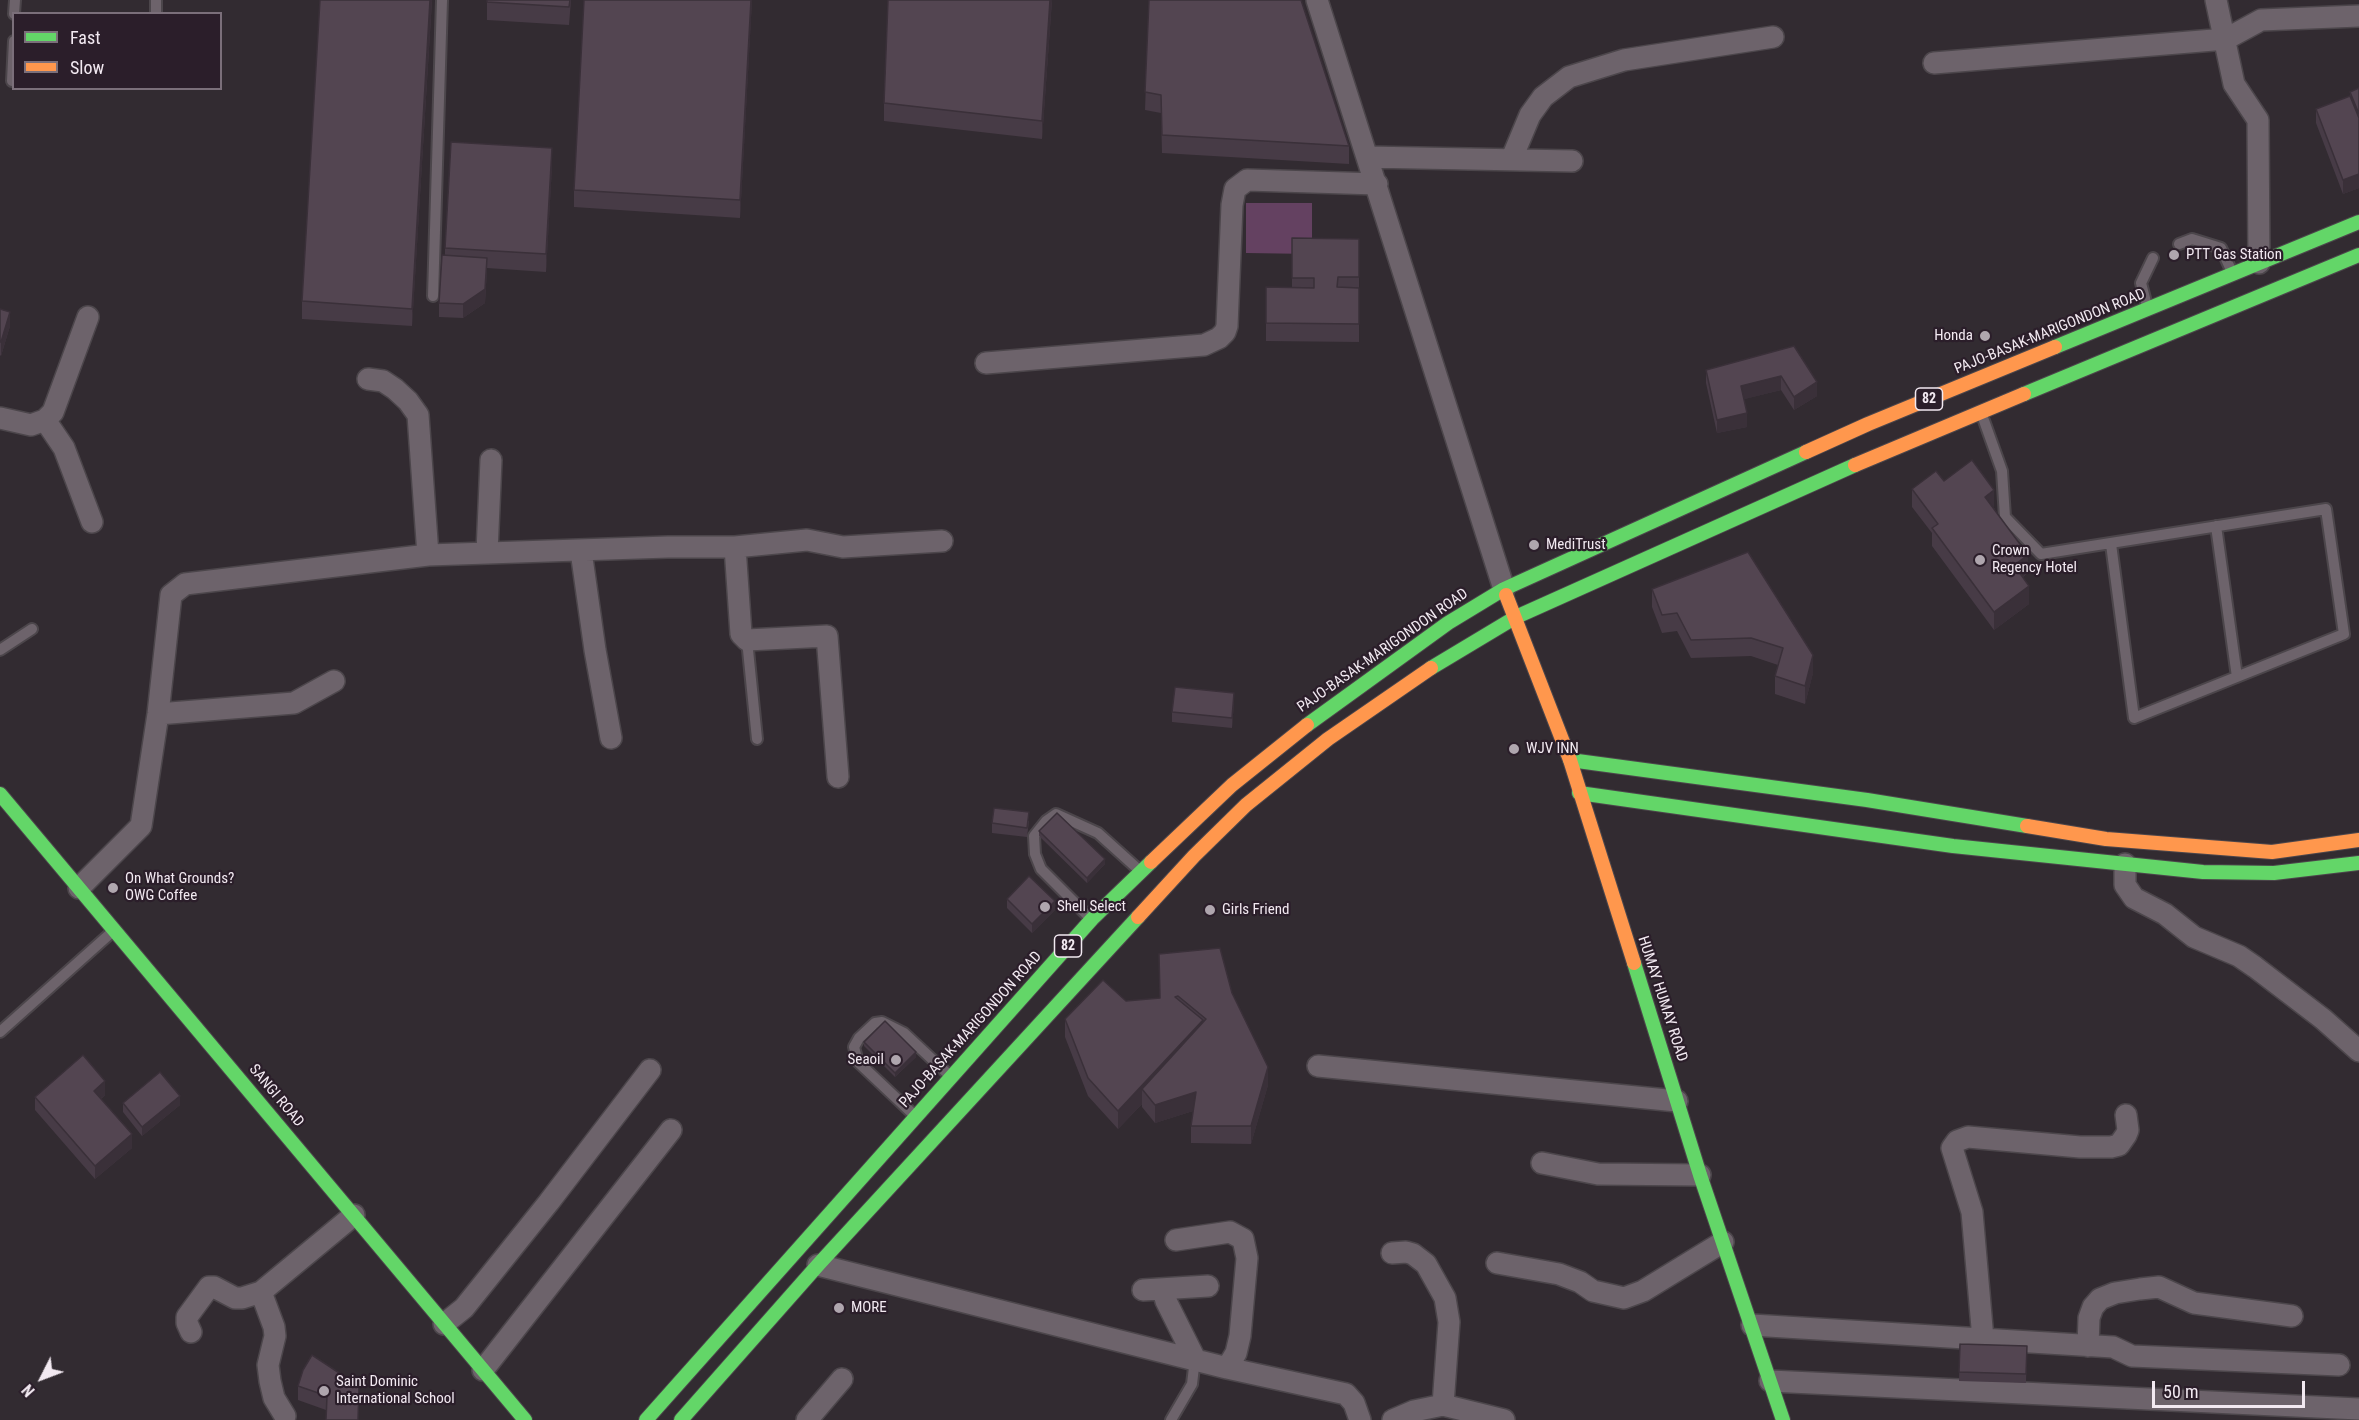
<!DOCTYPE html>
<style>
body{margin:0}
#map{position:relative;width:2359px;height:1420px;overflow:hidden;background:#322b31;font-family:"Roboto Condensed",sans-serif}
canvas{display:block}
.legend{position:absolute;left:12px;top:12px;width:210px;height:78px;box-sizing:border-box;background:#2b1e2a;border:2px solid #7b6f7a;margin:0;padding:8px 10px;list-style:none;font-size:18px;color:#f2e9f1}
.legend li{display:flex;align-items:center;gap:12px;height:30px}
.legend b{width:30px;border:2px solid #7b6f7a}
.north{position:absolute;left:12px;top:1348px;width:60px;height:60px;-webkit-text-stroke:4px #2b1e2a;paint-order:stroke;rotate:228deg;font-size:16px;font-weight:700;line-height:24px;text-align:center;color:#f2e9f1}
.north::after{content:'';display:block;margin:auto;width:21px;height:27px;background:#f2e9f1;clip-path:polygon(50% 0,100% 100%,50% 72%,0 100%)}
.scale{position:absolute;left:2152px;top:1381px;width:153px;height:27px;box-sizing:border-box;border:3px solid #f2e9f1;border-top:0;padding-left:8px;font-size:18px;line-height:21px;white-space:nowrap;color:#f2e9f1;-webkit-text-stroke:4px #2b1e2a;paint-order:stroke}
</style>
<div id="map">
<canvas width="2359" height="1420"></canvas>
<ul class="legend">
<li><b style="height:8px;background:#63d668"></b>Fast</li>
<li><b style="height:8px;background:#ff974d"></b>Slow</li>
</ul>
<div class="north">N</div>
<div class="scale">50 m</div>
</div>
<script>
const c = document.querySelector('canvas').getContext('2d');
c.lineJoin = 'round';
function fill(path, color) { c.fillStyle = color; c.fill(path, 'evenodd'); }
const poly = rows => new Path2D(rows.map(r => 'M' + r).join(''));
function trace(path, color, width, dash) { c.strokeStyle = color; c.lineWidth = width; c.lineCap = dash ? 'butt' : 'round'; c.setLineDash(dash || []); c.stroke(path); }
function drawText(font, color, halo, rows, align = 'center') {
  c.font = font + ' "Roboto Condensed",sans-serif'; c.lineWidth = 4.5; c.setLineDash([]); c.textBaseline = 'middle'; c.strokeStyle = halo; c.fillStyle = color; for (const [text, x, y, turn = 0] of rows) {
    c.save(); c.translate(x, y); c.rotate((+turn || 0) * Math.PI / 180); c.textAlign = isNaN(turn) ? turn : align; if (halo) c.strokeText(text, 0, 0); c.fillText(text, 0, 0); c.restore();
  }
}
fill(poly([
 [1246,203,1312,203,1312,254,1246,253]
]), '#644161');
const lane = poly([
 [14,14,15,0],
 [156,14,156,0],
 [12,81,14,41],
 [2179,244,2192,239,2221,248,2231,270],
 [433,296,442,0],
 [2147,306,2141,283,2153,258],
 [1982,415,2002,471,2005,517,2041,554,2326,509,2344,634,2134,718,2111,544],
 [2216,526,2237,677],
 [747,640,757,739],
 [0,650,32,629],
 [1088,916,1041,869,1035,854,1034,836,1046,821,1056,814,1098,833,1139,870],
 [0,1032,112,932],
 [913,1114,858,1062,854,1047,859,1038,875,1023,882,1022,904,1033,949,1075],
 [1171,1420,1192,1384,1195,1359]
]);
const street = poly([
 [1317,0,1504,589],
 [2216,0,2234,84,2258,120,2259,263],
 [1934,63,2226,39,2261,20,2359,16],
 [1367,157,1572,161],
 [1512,158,1530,115,1543,97,1569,77,1624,60,1773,37],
 [986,363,1204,345,1219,338,1225,332,1227,326,1232,205,1235,189,1247,180,1377,184],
 [368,379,383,381,395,389,408,401,418,415,428,555],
 [0,418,31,425,45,420,53,412,88,317],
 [45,420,64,448,92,522],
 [735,547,741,634,747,640,827,636,838,777],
 [581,551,595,650,611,738],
 [487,552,491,460],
 [158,714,294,703,334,681],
 [2125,864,2125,885,2134,898,2165,914,2194,937,2239,956,2255,967,2323,1019,2359,1051],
 [79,888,141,826,158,714,171,595,185,584,428,555,668,547,735,547,807,540,843,547,942,541],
 [1318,1066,1677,1101],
 [1542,1163,1598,1174,1700,1175],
 [1176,1240,1230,1232,1243,1239,1247,1258,1240,1336,1236,1353,1227,1368],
 [1392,1253,1406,1252,1413,1254,1426,1264,1445,1298,1449,1322,1443,1405],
 [1497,1263,1559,1274,1580,1282,1593,1291,1624,1298,1643,1291,1723,1242],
 [818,1265,1227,1368,1346,1394,1354,1403,1360,1420],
 [1143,1290,1208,1286],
 [1163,1290,1166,1301,1195,1359],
 [261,1292,274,1327,275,1336,268,1365,270,1381,274,1398,285,1416],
 [444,1324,464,1308,549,1202,650,1070],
 [1752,1325,2113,1347,2132,1356,2339,1365],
 [191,1332,187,1323,187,1317,209,1287,214,1287,235,1298,242,1298,261,1292,354,1215],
 [1983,1339,1972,1212,1952,1148,1957,1141,1968,1137,2080,1147,2111,1147,2119,1145,2126,1135,2128,1130,2126,1115],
 [2088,1346,2089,1318,2093,1307,2100,1299,2115,1293,2140,1289,2159,1287,2194,1303,2292,1316],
 [483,1370,671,1130],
 [1770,1381,2359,1409],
 [807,1420,842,1379],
 [1393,1420,1414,1411,1443,1405,1504,1420]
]);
const fast = poly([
 [2055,347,2359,222],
 [2024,394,2359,255],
 [1431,668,1516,617,1855,465],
 [1307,725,1448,623,1504,589,1806,452],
 [1570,760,1867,800,2027,826],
 [1579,793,1953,846,2203,872,2274,873,2359,863],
 [0,794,525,1420],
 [1634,963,1700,1175,1783,1420],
 [646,1420,1092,919,1151,862],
 [681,1420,818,1265,1138,917]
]);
const slow = poly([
 [1806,452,1868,424,2055,347],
 [1855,465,2024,394],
 [1506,595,1570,760,1634,963],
 [2027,826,2106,839,2272,852,2359,840],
 [1151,862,1232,785,1307,725],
 [1138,917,1194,856,1246,805,1328,739,1431,668]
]);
trace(lane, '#4c464b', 14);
trace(street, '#4c464b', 24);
trace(fast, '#4c464b', 16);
trace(slow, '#4c464b', 16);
trace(lane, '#6d636b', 10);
trace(street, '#6d636b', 21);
trace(fast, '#63d668', 14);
trace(slow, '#ff974d', 14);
fill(poly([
 [320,0,432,0,412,326,302,319,302,301],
 [487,0,571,0,569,25,487,20],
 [584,0,752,0,740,218,574,207,574,190],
 [1052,0,1042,139,884,121,884,103],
 [1149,0,1349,146,1349,164,1162,153,1161,113,1145,110],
 [2359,88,2359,188,2343,194,2316,123,2316,109,2350,96,2350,92],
 [552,166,546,272,487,268,485,303,463,318,439,317,439,303,445,255,445,248],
 [1292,238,1359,239,1359,342,1266,341,1266,287,1292,288],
 [0,309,10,326,1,356,0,355],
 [1794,346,1817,396,1794,410,1781,390,1744,399,1747,427,1717,433,1706,383,1706,370],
 [1944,481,1994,508,2028,573,2023,577,2029,604,1994,630,1932,546,1932,533,1912,507,1912,489],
 [1748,552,1813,673,1805,704,1775,694,1775,676,1778,665,1751,656,1691,658,1677,631,1662,633,1652,607,1652,589],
 [1234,702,1232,728,1172,722,1172,712],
 [1029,821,1027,837,992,833,992,823],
 [1039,831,1105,864,1087,883,1039,836],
 [1007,899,1055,910,1032,933,1007,908],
 [1159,954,1232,993,1268,1085,1251,1144,1191,1143,1191,1126,1193,1111,1155,1123,1142,1107,1142,1104,1118,1129,1088,1096,1065,1037,1065,1019,1126,1001,1160,998],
 [864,1042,916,1057,895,1077,864,1046],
 [105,1095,101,1099,132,1148,95,1179,35,1110,35,1097],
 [123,1103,180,1105,142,1136,123,1112],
 [1960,1344,2027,1346,2026,1383,1959,1381],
 [298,1386,359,1399,358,1420,326,1420,326,1410,298,1400]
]), '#473b46');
fill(poly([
 [430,0,432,0,412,326,412,309],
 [751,0,752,0,740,218,740,200],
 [1050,0,1052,0,1042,139,1042,121],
 [552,148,552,166,546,272,546,254],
 [2359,174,2359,188,2343,194,2343,180],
 [487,258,485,303,463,318,463,304],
 [10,312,10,326,1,356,1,342],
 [1781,376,1781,390,1741,400,1741,386],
 [1817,382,1817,396,1794,410,1794,397],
 [1747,413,1747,427,1717,433,1717,420],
 [1994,490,1994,508,1985,497],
 [2028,555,2028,573,2014,583,2014,565],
 [2029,586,2029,604,1994,630,1994,612],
 [1813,655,1813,673,1805,704,1805,686],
 [1234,693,1234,702,1232,728,1232,718],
 [1105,859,1105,864,1087,883,1087,878],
 [1055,901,1055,910,1032,933,1032,924],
 [1203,1020,1203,1038,1142,1089,1142,1104,1118,1129,1118,1111],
 [916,1052,916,1057,895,1077,895,1073],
 [1268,1067,1268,1085,1251,1144,1251,1126],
 [105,1081,105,1095,94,1104,94,1091],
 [1196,1092,1196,1110,1155,1123,1155,1105],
 [180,1096,180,1105,142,1136,142,1127],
 [132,1134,132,1148,95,1179,95,1166]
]), '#3a3039');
const building = poly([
 [320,0,430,0,412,309,302,301,320,0],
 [487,0,570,0,569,7,487,2,487,0],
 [584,0,751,0,740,200,574,190,584,0],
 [888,0,1050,0,1042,121,884,103,888,0],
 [1149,0,1301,0,1349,146,1162,135,1161,95,1145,92,1149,0],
 [2359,88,2359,114,2350,92,2359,88],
 [2350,96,2359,118,2359,174,2343,180,2316,109,2350,96],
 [451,142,552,148,546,254,445,248,451,142],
 [1292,238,1359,239,1359,277,1338,277,1337,287,1359,288,1359,324,1266,323,1266,287,1314,288,1314,278,1292,278,1292,238],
 [442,255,487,258,485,289,463,304,439,303,442,255],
 [0,309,10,312,1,342,0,342,0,309],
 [1794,346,1817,382,1794,397,1781,376,1741,386,1747,413,1717,420,1706,370,1794,346],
 [1972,460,1994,490,1985,497,2028,555,2014,565,2029,586,1994,612,1932,528,1938,524,1912,489,1936,471,1944,481,1972,460],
 [1748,552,1813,655,1805,686,1775,676,1783,648,1751,638,1691,640,1677,613,1662,615,1652,589,1748,552],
 [1175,687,1234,693,1232,718,1172,712,1175,687],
 [994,808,1029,812,1027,828,992,823,994,808],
 [1057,813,1105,859,1087,878,1039,831,1057,813],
 [1029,876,1055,901,1032,924,1007,899,1029,876],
 [1220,948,1232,993,1268,1067,1251,1126,1191,1126,1196,1092,1155,1105,1142,1089,1206,1019,1178,996,1175,997,1203,1020,1118,1111,1088,1078,1065,1019,1103,980,1126,1001,1160,998,1159,954,1220,948],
 [885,1021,916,1052,895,1073,864,1042,885,1021],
 [83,1055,105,1081,94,1091,132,1134,95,1166,35,1097,83,1055],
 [160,1072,180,1096,142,1127,123,1103,160,1072],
 [1960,1344,2027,1346,2026,1374,1959,1372,1960,1344],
 [312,1355,359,1386,358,1420,326,1420,327,1396,298,1386,303,1370,312,1355]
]);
fill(building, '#534551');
trace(building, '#3a3039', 1.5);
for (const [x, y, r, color] of [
 [2174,255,6,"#afa6ae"],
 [1985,336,6,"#afa6ae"],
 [1534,545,6,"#afa6ae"],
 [1980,560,6,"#afa6ae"],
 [1514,749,6,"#afa6ae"],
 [113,888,6,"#afa6ae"],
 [1045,907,6,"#afa6ae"],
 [1210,910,6,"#afa6ae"],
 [896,1060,6,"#afa6ae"],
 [839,1308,6,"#afa6ae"],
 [324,1391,6,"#afa6ae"]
]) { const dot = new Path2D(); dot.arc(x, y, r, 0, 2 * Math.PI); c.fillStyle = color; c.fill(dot); trace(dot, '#2b1e2a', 2); }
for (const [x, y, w] of [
 [1929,399,27],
 [1068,946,27]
]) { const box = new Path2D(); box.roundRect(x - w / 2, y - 11, w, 22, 4.5); c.fillStyle = '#2b1e2a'; c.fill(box); trace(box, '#f2e9f1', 1.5); }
drawText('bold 14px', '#f2e9f1', null, [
 ["82",1929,399],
 ["82",1068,946]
]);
drawText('15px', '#f2e9f1', '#2b1e2a', [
 ["PTT Gas Station",2186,255],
 ["Honda",1973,336,"right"],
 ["MediTrust",1546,545],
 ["Crown",1992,551],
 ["Regency Hotel",1992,568],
 ["WJV INN",1526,749],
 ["On What Grounds?",125,879],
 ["OWG Coffee",125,896],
 ["Shell Select",1057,907],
 ["Girls Friend",1222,910],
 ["Seaoil",884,1060,"right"],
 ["MORE",851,1308],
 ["Saint Dominic",336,1382],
 ["International School",336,1399]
], 'left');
drawText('15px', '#f2e9f1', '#2b1e2a', [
 ["PAJO-BASAK-MARIGONDON ROAD",2050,332,-22],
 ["PAJO-BASAK-MARIGONDON ROAD",1383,651,-35],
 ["HUMAY HUMAY ROAD",1662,999,72],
 ["PAJO-BASAK-MARIGONDON ROAD",971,1030,-48],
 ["SANGI ROAD",276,1096,50]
]);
</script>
